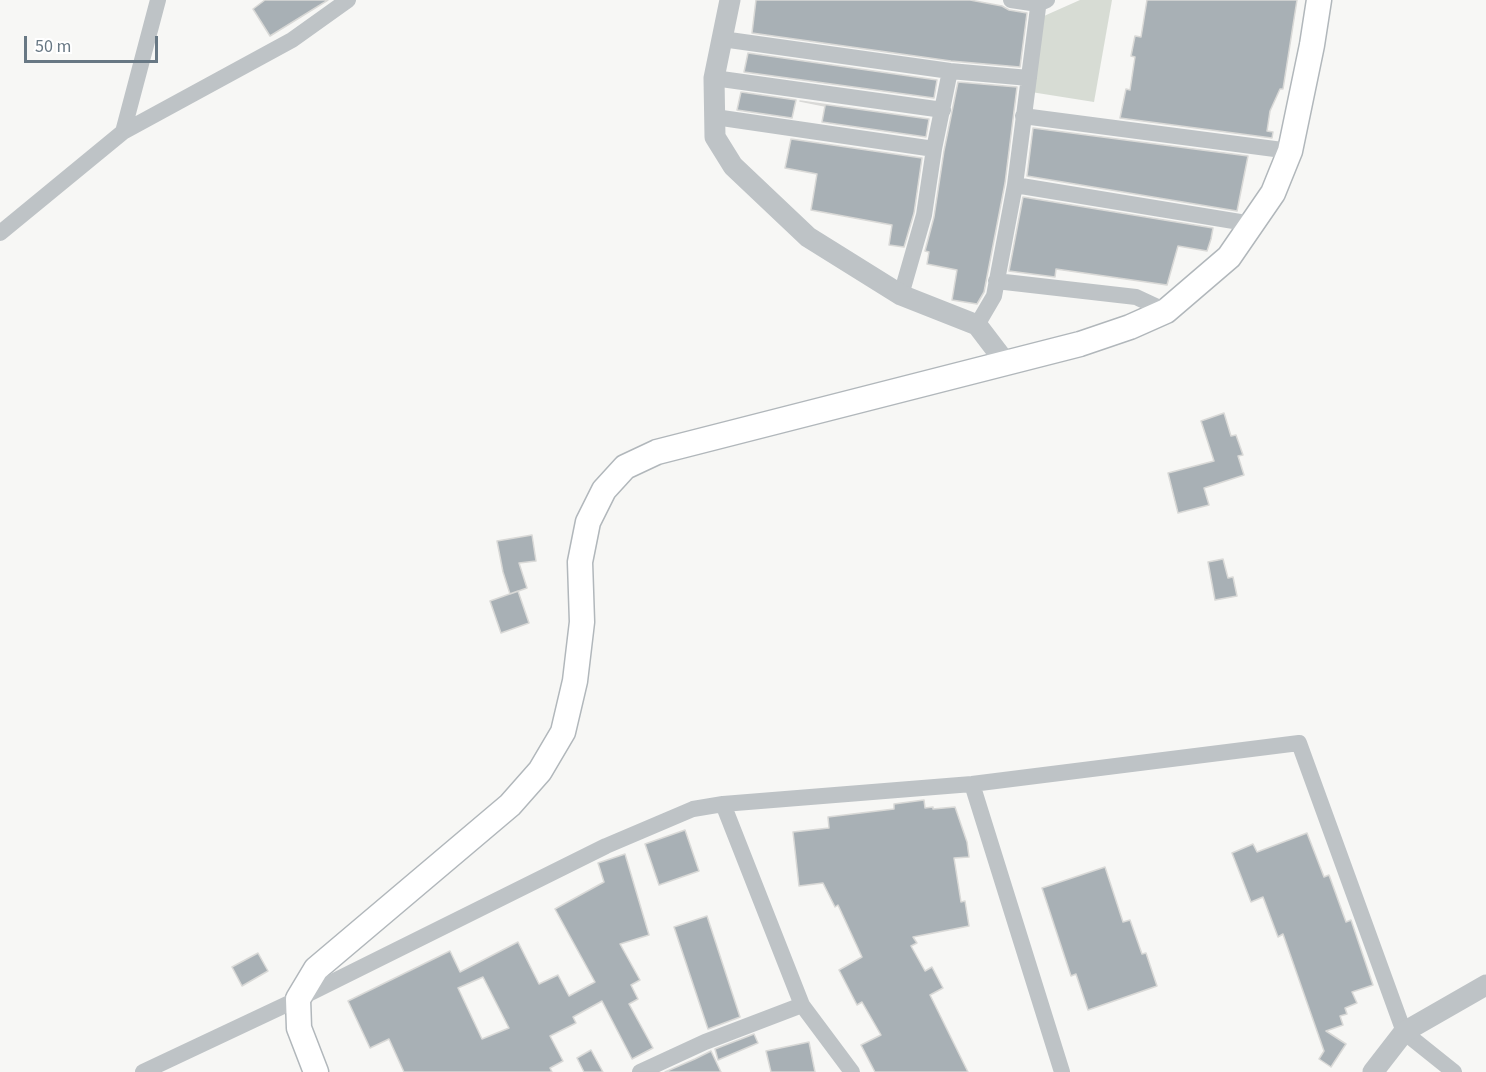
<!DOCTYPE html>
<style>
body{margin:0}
#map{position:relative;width:1486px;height:1072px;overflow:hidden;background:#f7f7f5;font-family:"Source Sans 3",sans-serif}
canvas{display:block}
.scale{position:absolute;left:24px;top:36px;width:134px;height:27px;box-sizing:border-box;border:3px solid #687884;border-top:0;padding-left:8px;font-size:18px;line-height:21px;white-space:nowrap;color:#687884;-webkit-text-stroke:4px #fff;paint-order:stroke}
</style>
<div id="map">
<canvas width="1486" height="1072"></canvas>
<div class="scale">50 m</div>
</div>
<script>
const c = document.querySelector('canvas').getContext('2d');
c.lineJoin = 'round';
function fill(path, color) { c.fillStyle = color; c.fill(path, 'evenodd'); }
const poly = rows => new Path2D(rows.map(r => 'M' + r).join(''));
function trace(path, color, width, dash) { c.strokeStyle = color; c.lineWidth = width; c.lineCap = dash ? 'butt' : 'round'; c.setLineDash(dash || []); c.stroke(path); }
fill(poly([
 [1080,0,1112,0,1094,102,1031,92,1044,16]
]), '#d7dcd4');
const building = poly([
 [265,0,328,0,270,36,253,9,265,0],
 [756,0,970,0,1002,6,1009,10,1027,13,1020,67,951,61,752,33,756,0],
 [1147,0,1297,0,1283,89,1280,89,1270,111,1267,131,1273,132,1272,138,1120,118,1126,89,1130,90,1135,57,1131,56,1135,36,1141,37,1147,0],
 [748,53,937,80,934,98,744,72,748,53],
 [958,82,1017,87,1005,183,984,292,977,304,952,300,957,270,927,264,929,252,925,251,934,217,944,151,958,82],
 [741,92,796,100,792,118,737,110,741,92],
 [800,101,929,119,926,137,822,122,825,106,800,101],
 [1033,128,1248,156,1237,211,1027,176,1033,128],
 [791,139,922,158,914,213,904,247,889,245,892,225,811,210,817,174,785,168,791,139],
 [1023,197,1213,228,1211,239,1207,251,1178,246,1167,285,1056,269,1055,277,1009,271,1023,197],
 [1224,413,1231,436,1236,435,1243,455,1238,456,1244,475,1204,488,1209,505,1178,513,1168,473,1214,461,1201,421,1224,413],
 [532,535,536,561,519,563,527,588,510,594,503,572,497,541,532,535],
 [1223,559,1228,578,1233,577,1237,596,1215,600,1208,562,1223,559],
 [518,591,529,623,501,633,490,601,518,591],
 [924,800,925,808,933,807,933,809,955,807,967,842,969,857,954,858,961,902,965,901,969,926,913,937,917,943,911,946,925,971,932,967,943,988,930,995,968,1072,875,1072,861,1045,881,1035,862,1002,857,1005,839,970,862,957,838,905,835,907,823,883,799,886,793,832,829,828,828,817,894,809,894,804,924,800],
 [685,830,699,871,659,885,645,844,685,830],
 [1307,833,1324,877,1329,875,1346,922,1351,920,1373,985,1352,992,1357,1003,1345,1008,1347,1014,1340,1016,1343,1025,1326,1031,1346,1044,1331,1067,1319,1059,1324,1051,1283,934,1278,937,1263,897,1251,902,1232,853,1253,844,1257,852,1307,833],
 [625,854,649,935,620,944,640,980,631,985,638,999,629,1004,653,1048,632,1059,602,1001,573,1017,576,1023,550,1036,563,1061,550,1068,552,1072,404,1072,389,1039,370,1048,348,1001,450,951,460,972,518,942,539,984,558,975,569,996,595,982,555,909,604,882,598,863,625,854],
 [483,977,509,1028,482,1039,458,988,483,977],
 [1105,867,1123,922,1130,920,1142,954,1146,953,1157,986,1088,1010,1076,974,1071,976,1042,888,1105,867],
 [707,916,740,1017,708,1029,674,927,707,916],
 [258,953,268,971,242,986,232,967,258,953],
 [754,1034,758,1043,718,1060,715,1049,754,1034],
 [809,1042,815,1072,771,1072,766,1051,809,1042],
 [591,1050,603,1072,584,1072,577,1058,591,1050],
 [711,1051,721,1072,665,1072,695,1059,711,1051]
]);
fill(building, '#a8b0b5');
trace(building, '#d9d9d7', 1.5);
const secondary = poly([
 [316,1072,299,1028,298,999,316,969,510,805,540,771,563,732,575,681,582,622,580,562,588,522,604,490,625,467,657,452,1080,344,1130,327,1166,311,1229,257,1273,193,1290,151,1312,45,1319,0]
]);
trace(secondary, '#b1b7bb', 27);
trace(poly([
 [1011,0,1038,4,1047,0],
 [722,39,950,71,1029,78],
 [714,78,943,110],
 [1023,116,1290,151],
 [715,117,934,149],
 [123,132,158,0],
 [1015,185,1252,224],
 [0,233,123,132,292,40,348,0],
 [996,281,1136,297,1166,311],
 [901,295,924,215,934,149,950,71],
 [977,325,994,296,1015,185,1039,0],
 [972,784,1062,1072],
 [723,804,802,1005,852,1072],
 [143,1072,298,999,606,846,693,809,723,804,972,784,1299,743,1404,1032,1454,1072],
 [640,1072,705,1042,802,1005]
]), '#bec3c6', 16);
trace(poly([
 [730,0,714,78,715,137,733,166,808,237,901,295,977,325,1006,363],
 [1373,1072,1404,1032,1486,985]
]), '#bec3c6', 21);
trace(secondary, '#fff', 24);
</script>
